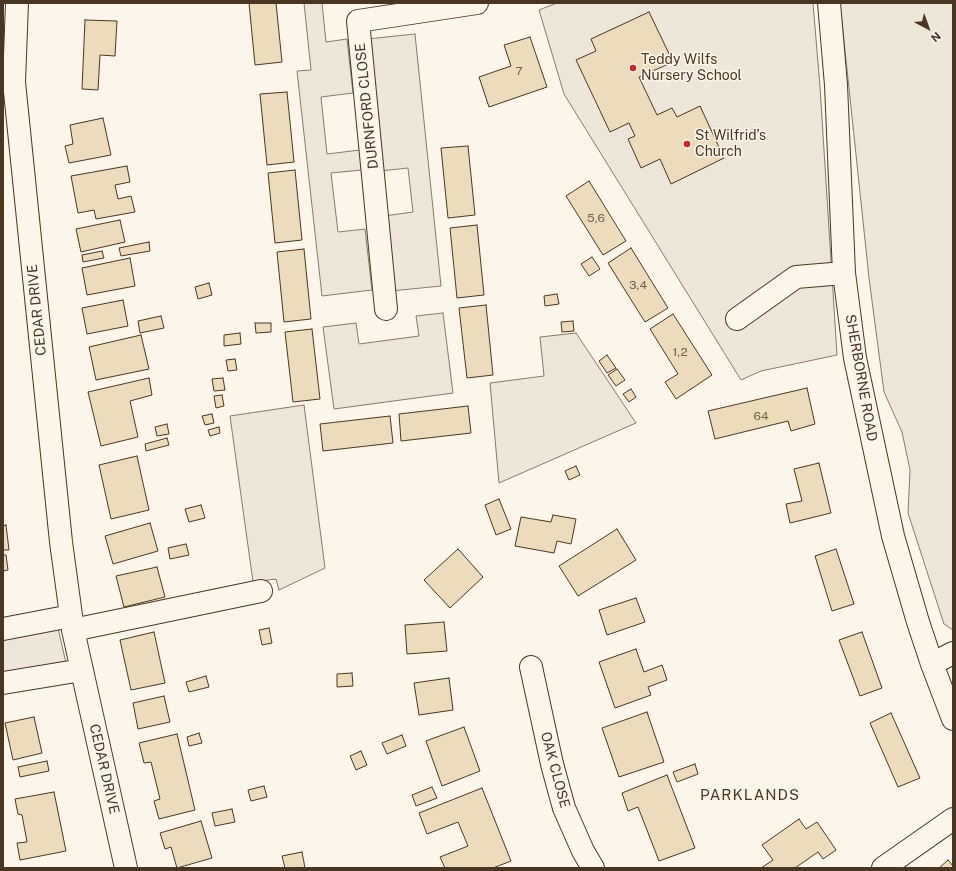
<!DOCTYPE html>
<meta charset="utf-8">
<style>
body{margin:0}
#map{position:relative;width:956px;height:871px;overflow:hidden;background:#fbf6e9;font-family:"Public Sans",sans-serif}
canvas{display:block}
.frame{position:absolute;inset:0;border:4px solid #4a3520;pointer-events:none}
.north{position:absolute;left:908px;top:8px;width:40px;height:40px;-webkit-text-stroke:3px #fbf6e9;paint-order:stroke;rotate:139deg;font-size:11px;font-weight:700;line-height:16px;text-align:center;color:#4a3520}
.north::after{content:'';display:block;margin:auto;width:14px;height:18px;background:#4a3520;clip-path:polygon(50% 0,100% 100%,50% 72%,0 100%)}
</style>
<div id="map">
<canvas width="956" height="871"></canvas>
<div class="frame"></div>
<div class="north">N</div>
</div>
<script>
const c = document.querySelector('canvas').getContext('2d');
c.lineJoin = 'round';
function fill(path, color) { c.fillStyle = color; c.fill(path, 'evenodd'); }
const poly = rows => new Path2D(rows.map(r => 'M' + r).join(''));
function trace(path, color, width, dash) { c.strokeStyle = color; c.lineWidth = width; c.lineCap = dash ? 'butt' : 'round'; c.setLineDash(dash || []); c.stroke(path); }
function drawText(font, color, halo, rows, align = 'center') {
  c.font = font + ' "Public Sans",sans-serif'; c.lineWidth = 3; c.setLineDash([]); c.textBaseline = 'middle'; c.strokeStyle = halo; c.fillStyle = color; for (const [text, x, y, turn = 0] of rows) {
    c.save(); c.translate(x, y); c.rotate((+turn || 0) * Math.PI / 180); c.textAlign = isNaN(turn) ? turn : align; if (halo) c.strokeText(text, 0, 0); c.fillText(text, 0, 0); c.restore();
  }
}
const green = poly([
 [304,3,322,3,326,42,347,39,353,93,321,97,327,154,360,150,362,170,331,173,338,232,365,229,372,290,322,296,297,71,311,70,304,3],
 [557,3,813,3,820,87,837,355,761,371,741,380,564,94,539,10,557,3],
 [840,3,953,3,953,630,944,624,908,513,910,470,902,432,884,392,869,278,840,3],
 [415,34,441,286,391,291,384,216,413,212,408,168,380,171,367,39,415,34],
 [443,313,453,393,334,409,323,327,356,323,359,344,419,336,416,316,443,313],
 [576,333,636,423,499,483,490,383,544,376,540,337,576,333],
 [304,405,325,568,279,590,276,579,253,582,230,416,304,405],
 [58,628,66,663,3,675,3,637,58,628]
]);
fill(green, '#ede6d9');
trace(green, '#887966', 1);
const building = poly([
 [249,3,276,3,282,62,255,65,249,3],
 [649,12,673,62,639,77,657,115,672,108,677,117,700,106,724,158,671,184,660,159,641,168,628,139,635,136,629,123,610,132,576,60,596,51,591,39,649,12],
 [85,20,117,21,115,56,100,55,98,90,82,89,85,20],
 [530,37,547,87,489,107,479,77,511,66,504,45,530,37],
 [287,92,294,162,267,165,260,94,287,92],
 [103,118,111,155,69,163,65,146,73,144,70,125,103,118],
 [468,146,475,215,448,218,441,148,468,146],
 [127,166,130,182,115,185,118,199,131,196,135,212,96,219,94,210,78,213,71,176,127,166],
 [295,170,302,240,275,243,268,173,295,170],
 [589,181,626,241,603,255,566,196,589,181],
 [120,220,125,242,81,252,76,229,120,220],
 [477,225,484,295,457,298,450,228,477,225],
 [149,242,150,251,121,256,119,248,149,242],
 [631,248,668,308,645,322,608,263,631,248],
 [304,249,311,319,284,322,277,252,304,249],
 [102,251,104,258,83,262,82,255,102,251],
 [592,257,600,269,589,276,581,264,592,257],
 [130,258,135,286,87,295,82,268,130,258],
 [209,283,212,295,198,299,195,287,209,283],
 [557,294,559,304,545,306,544,296,557,294],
 [123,300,128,326,87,334,82,308,123,300],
 [486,305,493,375,467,378,459,308,486,305],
 [673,314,712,375,676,399,665,382,678,374,650,329,673,314],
 [161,316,164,328,140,333,138,321,161,316],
 [573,321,574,331,562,332,561,322,573,321],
 [255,323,271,323,271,332,256,333,255,323],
 [312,329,320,399,293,402,285,332,312,329],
 [240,333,241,344,224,346,224,335,240,333],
 [141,335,149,369,96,380,89,347,141,335],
 [607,355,616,368,607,373,599,361,607,355],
 [235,359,237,370,228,371,226,360,235,359],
 [617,369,625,380,616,386,608,375,617,369],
 [149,378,152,395,130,401,138,437,101,446,88,392,149,378],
 [223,378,225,390,214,391,212,379,223,378],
 [807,388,815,424,791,431,788,421,715,439,708,411,807,388],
 [631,389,636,397,629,402,623,394,631,389],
 [222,395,224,406,216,408,214,396,222,395],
 [468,406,471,433,401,441,399,414,468,406],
 [212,414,214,423,205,425,202,416,212,414],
 [390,416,393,443,323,451,320,424,390,416],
 [167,424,169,434,157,436,155,427,167,424],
 [219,427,220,433,210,436,208,430,219,427],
 [167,438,169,445,146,451,145,444,167,438],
 [137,456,149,510,111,519,99,465,137,456],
 [819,463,831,513,790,523,786,504,802,501,794,469,819,463],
 [576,466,580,475,569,480,565,471,576,466],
 [499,499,511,529,496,535,485,505,499,499],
 [201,505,205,518,189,522,185,509,201,505],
 [553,515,576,519,571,544,557,541,554,553,515,546,521,517,551,522,553,515],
 [150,523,158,551,113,564,105,536,150,523],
 [6,525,9,550,3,550,3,526,6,525],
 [617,529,636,560,578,596,559,566,617,529],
 [186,544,189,555,170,559,168,548,186,544],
 [458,549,483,577,450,608,424,580,458,549],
 [836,549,854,604,832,611,815,556,836,549],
 [3,555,6,555,8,570,3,571,3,555],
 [157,567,165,597,124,607,116,576,157,567],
 [636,598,645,622,607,635,599,610,636,598],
 [444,622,447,651,407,654,405,625,444,622],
 [269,628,272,643,262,645,259,630,269,628],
 [154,632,165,683,131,690,120,640,154,632],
 [862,632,882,688,860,696,839,640,862,632],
 [636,649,644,672,662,665,667,680,648,687,651,695,615,708,599,662,636,649],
 [352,673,353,686,337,687,337,674,352,673],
 [206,676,209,687,189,692,186,682,206,676],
 [449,678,453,710,419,715,414,683,449,678],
 [164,696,170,722,138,729,133,703,164,696],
 [647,712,664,762,619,777,602,728,647,712],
 [891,713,920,778,898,787,870,723,891,713],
 [34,717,42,753,13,760,5,723,34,717],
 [464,727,480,771,442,786,426,741,464,727],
 [199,733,202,743,189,746,187,737,199,733],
 [177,734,195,810,159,819,154,801,160,799,151,762,144,763,139,743,177,734],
 [402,735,406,746,387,754,382,743,402,735],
 [361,751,367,765,356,770,350,756,361,751],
 [47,761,49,771,20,777,18,767,47,761],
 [695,764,698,774,677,782,673,772,695,764],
 [667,775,695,848,659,861,638,807,628,811,622,793,667,775],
 [264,786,267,797,251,801,248,790,264,786],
 [432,787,437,798,416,806,412,795,432,787],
 [482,788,511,861,493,868,445,868,440,857,468,846,458,822,427,834,419,813,482,788],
 [54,792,66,851,20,860,17,843,27,842,22,815,18,814,15,799,54,792],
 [232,809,235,822,215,826,212,813,232,809],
 [799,819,806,829,817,822,836,850,823,859,818,852,795,868,761,868,773,860,762,845,799,819],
 [201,821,212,858,177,868,171,847,165,849,160,833,201,821],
 [302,852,305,868,285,868,282,856,302,852],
 [948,860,953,866,953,868,939,868,948,860]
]);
fill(building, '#ecdcbc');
trace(building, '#4a3520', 1);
const minor = poly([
 [17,3,14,82,61,542,73,630,126,868],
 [829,3,836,85,844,273,855,358,893,536,918,622,932,664,953,719],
 [386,309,358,21,477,3],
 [737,319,796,277,844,273],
 [3,629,71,616],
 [73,630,261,591],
 [932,664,953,653],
 [531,667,552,764,564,808,583,851,593,868],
 [3,683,82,670],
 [883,868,953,819]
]);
trace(minor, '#4a3520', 24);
trace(minor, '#fbf6e9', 22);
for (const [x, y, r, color] of [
 [633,68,4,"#c62828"],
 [687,144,4,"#c62828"]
]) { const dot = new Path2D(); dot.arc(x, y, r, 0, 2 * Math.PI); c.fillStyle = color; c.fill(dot); trace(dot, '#fbf6e9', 1.5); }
drawText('12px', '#725f47', null, [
 ["7",519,71],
 ["5,6",596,218],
 ["3,4",638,285],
 ["1,2",680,352],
 ["64",761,416]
]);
drawText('14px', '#4a3520', '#fbf6e9', [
 ["Teddy Wilfs",641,60],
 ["Nursery School",641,76],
 ["St Wilfrid’s",695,136],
 ["Church",695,152]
], 'left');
drawText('14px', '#4a3520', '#fbf6e9', [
 ["DURNFORD CLOSE",367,106,-96],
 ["CEDAR DRIVE",37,310,-96],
 ["SHERBORNE ROAD",861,378,80],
 ["CEDAR DRIVE",104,769,77],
 ["OAK CLOSE",555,770,75]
]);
c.letterSpacing = '1px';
drawText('15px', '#4a3520', '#fbf6e9', [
 ["PARKLANDS",750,795]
]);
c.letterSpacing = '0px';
</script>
